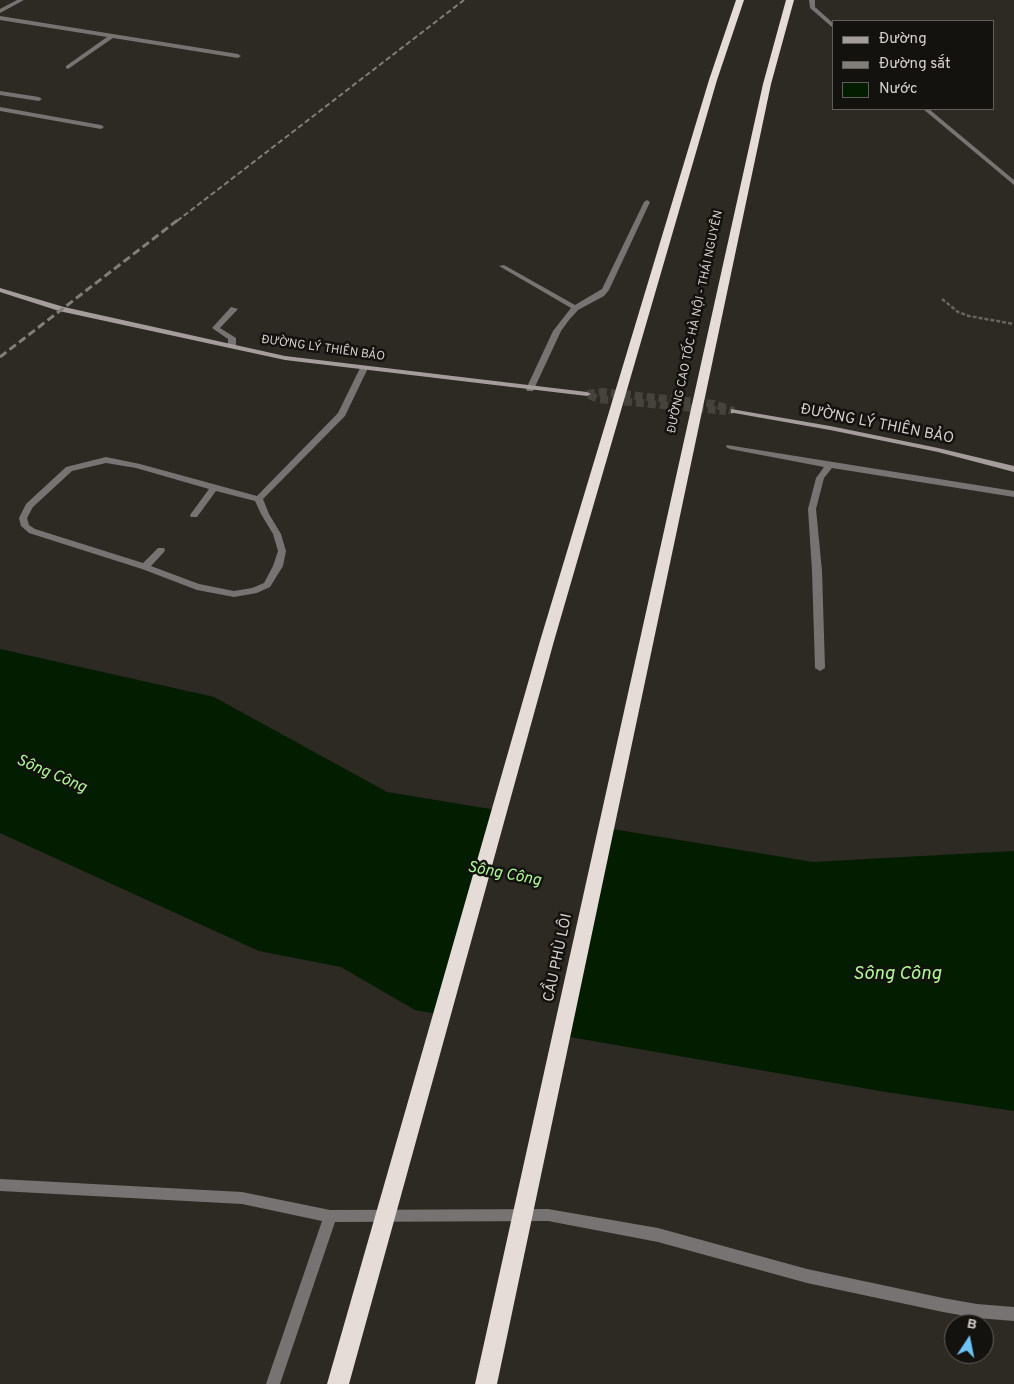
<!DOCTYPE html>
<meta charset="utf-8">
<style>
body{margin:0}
#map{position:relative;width:1014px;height:1384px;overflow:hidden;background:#2d2923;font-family:Overpass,sans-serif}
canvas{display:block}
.legend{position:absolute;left:832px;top:20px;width:162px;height:90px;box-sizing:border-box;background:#14120f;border:1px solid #615e5b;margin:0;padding:6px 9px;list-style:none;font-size:15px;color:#d4d1cd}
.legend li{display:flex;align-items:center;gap:10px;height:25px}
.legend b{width:25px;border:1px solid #615e5b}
.north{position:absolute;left:944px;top:1314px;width:50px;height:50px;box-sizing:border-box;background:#14120f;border:1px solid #615e5b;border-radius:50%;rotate:11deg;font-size:14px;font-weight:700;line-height:20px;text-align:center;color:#d4d1cd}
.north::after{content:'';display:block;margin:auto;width:18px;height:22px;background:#6ec2f4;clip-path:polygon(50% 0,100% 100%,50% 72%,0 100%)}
</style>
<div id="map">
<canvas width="1014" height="1384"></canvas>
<ul class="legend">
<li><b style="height:6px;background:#a49d9b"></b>Đường</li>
<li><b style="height:6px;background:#817d78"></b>Đường sắt</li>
<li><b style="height:14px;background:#021d00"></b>Nước</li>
</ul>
<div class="north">B</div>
</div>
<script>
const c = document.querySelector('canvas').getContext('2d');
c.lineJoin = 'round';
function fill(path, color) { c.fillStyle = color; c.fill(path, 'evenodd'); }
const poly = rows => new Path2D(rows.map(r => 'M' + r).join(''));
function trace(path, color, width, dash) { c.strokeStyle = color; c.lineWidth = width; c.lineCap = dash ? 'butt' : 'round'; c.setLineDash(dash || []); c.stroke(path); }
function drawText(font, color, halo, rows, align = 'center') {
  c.font = font + ' Overpass,sans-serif'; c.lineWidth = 5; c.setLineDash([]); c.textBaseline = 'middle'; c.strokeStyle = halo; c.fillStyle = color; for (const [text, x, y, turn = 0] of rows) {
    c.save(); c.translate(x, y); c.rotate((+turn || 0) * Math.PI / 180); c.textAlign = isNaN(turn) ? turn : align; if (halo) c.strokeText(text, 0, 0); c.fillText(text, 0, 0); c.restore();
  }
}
fill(poly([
 [0,649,214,697,387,792,813,862,1014,851,1014,1111,886,1092,415,1010,341,967,259,951,0,833]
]), '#021d00');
fill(poly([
 [500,808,607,825,561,1038,442,1017]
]), '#2d2923');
trace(poly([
 [587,394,602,392,714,404,734,411],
 [589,395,598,399,726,411]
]), '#46423c', 8, [8, 4]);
trace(poly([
 [942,299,958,312,969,316,1014,324]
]), '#67635e', 2.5, [4, 2]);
fill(poly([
 [17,0,24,0,0,13,0,9,17,0],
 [0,16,238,54,241,56,238,58,113,38,68,69,66,68,66,66,107,37,0,20,0,16],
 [0,91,39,97,42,99,39,101,0,95,0,91],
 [0,107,101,125,104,127,101,129,0,111,0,107],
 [647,200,650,202,609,290,604,296,578,310,569,320,561,331,534,389,533,391,527,391,526,389,553,331,571,308,499,266,504,265,575,305,602,289,644,202,647,200],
 [231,307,238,309,220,328,236,338,236,346,232,348,228,346,228,339,212,328,231,307],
 [361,366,364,366,368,368,345,416,263,499,269,514,281,534,286,551,283,566,270,587,257,593,234,597,197,590,142,569,29,533,21,526,19,518,26,504,66,467,106,457,140,464,257,496,338,413,361,366],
 [106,463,136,468,209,489,190,515,191,517,197,517,216,491,255,501,261,514,273,534,278,551,273,566,264,583,252,588,234,591,199,584,151,566,164,552,165,550,164,548,158,548,143,563,35,529,29,525,27,518,33,507,72,471,106,463]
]), '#777372');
fill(poly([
 [809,0,815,0,815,7,833,23,833,28,810,8,809,0],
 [923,109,929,109,1014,180,1014,185,923,109],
 [727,445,1014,491,1014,497,832,468,824,478,816,509,822,571,825,668,820,671,815,668,812,571,808,509,816,478,824,467,730,449,726,447,727,445],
 [0,1179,242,1192,330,1210,548,1209,658,1228,807,1269,943,1298,977,1304,1014,1307,1014,1321,977,1318,943,1312,807,1283,658,1242,548,1221,335,1222,280,1384,266,1384,322,1221,242,1204,0,1191,0,1179]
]), '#777372');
fill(poly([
 [0,288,64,307,285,356,587,392,591,394,587,396,285,360,59,311,0,292,0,288],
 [731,409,830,426,938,448,1014,466,1014,472,938,452,830,430,734,413,731,413,731,409]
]), '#a49d9b');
fill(poly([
 [736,0,744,0,717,80,554,641,349,1384,327,1384,540,641,709,80,736,0],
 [786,0,794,0,771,84,497,1384,475,1384,763,84,786,0]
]), '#e5dbd7');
trace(poly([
 [177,221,464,0]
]), '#817d78', 2, [5.5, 3]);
trace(poly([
 [0,357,179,219]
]), '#817d78', 3, [8, 4]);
drawText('12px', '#d4d1cd', '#14120f', [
 ["ĐƯỜNG CAO TỐC HÀ NỘI - THÁI NGUYÊN",696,322,-78],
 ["ĐƯỜNG LÝ THIÊN BẢO",323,349,8]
]);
drawText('15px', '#d4d1cd', '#14120f', [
 ["ĐƯỜNG LÝ THIÊN BẢO",877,425,11],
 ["CẦU PHÙ LÔI",559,958,-78]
]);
drawText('italic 16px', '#adfa95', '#14120f', [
 ["Sông Công",51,775,23],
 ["Sông Công",504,875,11]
]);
drawText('italic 19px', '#adfa95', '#14120f', [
 ["Sông Công",897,975]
]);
</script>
